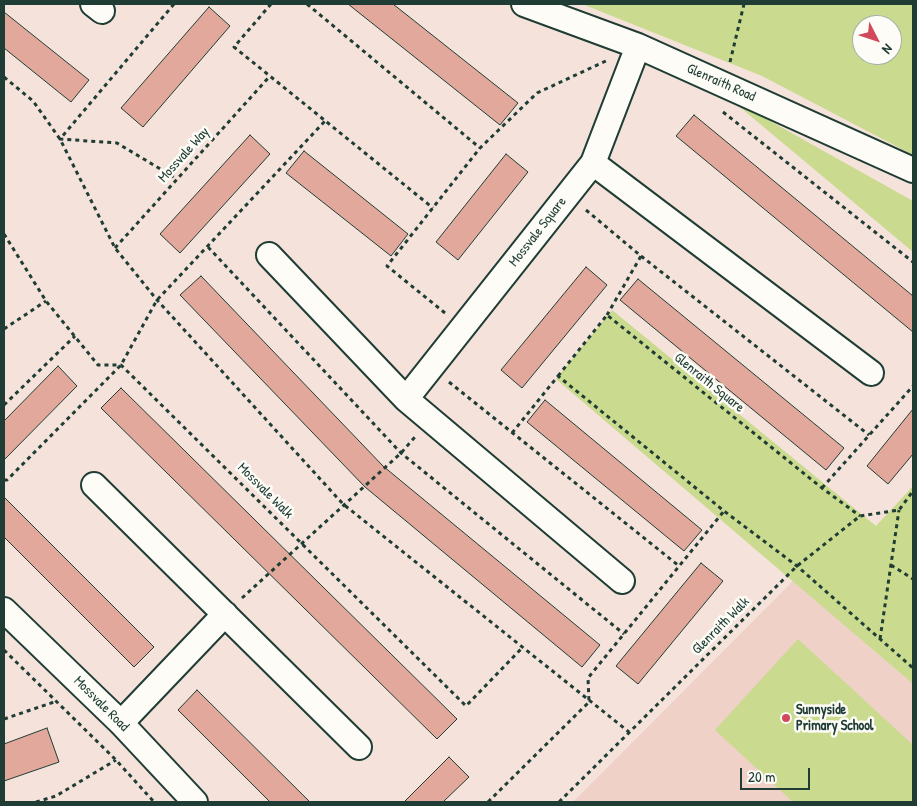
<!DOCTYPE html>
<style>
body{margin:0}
#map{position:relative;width:917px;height:806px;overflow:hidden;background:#f5e3db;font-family:"Patrick Hand",sans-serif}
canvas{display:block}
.frame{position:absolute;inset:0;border:5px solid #1f3d34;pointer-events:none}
.north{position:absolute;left:852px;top:15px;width:50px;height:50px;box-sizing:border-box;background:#fdfcf7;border:1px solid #a4b0a9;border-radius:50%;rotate:131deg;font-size:14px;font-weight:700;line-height:20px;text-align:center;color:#1f3d34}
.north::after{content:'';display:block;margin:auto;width:18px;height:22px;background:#d1495b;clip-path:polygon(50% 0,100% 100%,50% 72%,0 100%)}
.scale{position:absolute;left:740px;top:768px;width:70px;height:22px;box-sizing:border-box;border:2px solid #1f3d34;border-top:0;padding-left:6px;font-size:15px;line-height:18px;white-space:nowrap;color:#1f3d34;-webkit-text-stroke:4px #fdfcf7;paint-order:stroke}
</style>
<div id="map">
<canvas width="917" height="806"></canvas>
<div class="frame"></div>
<div class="north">N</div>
<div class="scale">20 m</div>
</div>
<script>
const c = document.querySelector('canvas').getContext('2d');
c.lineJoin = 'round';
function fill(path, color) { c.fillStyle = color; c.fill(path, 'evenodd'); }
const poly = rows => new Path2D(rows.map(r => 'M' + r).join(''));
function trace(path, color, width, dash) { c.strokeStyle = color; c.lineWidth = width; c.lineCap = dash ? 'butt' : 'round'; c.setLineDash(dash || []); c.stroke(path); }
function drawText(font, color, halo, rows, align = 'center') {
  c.font = font + ' "Patrick Hand",sans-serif'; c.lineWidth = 5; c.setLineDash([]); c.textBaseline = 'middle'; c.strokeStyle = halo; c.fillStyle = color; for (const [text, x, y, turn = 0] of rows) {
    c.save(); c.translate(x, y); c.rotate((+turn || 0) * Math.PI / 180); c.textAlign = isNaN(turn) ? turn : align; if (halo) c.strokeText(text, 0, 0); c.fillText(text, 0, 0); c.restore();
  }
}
fill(poly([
 [793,581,913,684,913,802,573,802]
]), '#efd1c8');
fill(poly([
 [582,4,913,4,913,155,762,76],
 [862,25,892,25,892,55,862,55],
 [729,98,913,201,913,252],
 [612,310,876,526,913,486,913,684,556,379],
 [798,639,913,745,913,802,793,802,715,730]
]), '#cada8e');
const building = poly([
 [348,4,393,4,518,103,500,125,348,4],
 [209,7,230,26,143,127,121,108,209,7],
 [4,12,89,80,71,102,4,48,4,12],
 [694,115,913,296,913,332,676,136,694,115],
 [250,135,270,154,180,253,160,234,250,135],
 [304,151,408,234,391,256,286,173,304,151],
 [506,154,528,172,458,260,436,242,506,154],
 [586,267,607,285,522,388,501,370,586,267],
 [201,276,383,466,600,645,582,667,365,487,180,295,201,276],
 [638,279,844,448,826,470,620,300,638,279],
 [58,366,77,386,4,460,4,421,58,366],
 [121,388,457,719,437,739,101,408,121,388],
 [545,400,702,530,684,551,527,422,545,400],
 [913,409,913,454,888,484,867,466,913,409],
 [4,497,154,647,134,667,4,537,4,497],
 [701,563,723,581,638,684,616,666,701,563],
 [197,690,310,802,270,802,178,710,197,690],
 [47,728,59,762,4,781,4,744,47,728],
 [449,757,469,777,443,802,404,802,449,757]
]);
fill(building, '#e1a89b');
trace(building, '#1f3d34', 1);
const minor = poly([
 [93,4,102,11],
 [524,4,638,46,913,170],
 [593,163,871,373],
 [269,255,406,399,622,581],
 [406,399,593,163,638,46],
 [94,485,359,747],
 [4,610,121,723,195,802],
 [121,723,225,614]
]);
trace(minor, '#1f3d34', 28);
trace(poly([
 [174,4,60,139,117,143,177,179],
 [271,4,234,47,433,208],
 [307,4,480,148],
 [730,62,744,4],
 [4,77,33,101,60,139,115,248,157,300,343,504,629,732],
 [723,112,913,262],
 [586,210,641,256,607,315],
 [4,234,46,301,98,365,121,365,466,706,522,648],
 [208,247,401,453,624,634],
 [115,248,270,76],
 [641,256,869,435],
 [445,313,387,266,480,148,537,93,608,60],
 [4,329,46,301],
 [558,376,607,315,822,488,860,516],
 [449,382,679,566],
 [4,405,75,336],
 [512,433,558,376,724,511,797,566,913,668],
 [4,480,7,480,121,365,157,300,325,121],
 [822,488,913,386],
 [891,565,913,579],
 [242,598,401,453,415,437],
 [880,639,899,510],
 [4,650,116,760,154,802],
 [4,719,57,701],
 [36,802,56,796,116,760],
 [488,802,589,702,588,678,724,511],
 [559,802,797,566,860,516,899,510,913,491]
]), '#1f3d34', 3, [4, 4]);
trace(minor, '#fdfcf7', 24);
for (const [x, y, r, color] of [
 [786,718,5,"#d1495b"]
]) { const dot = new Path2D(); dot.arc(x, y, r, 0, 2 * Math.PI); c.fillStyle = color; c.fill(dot); trace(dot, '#fdfcf7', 2); }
drawText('14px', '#1f3d34', '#fdfcf7', [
 ["Glenraith Road",721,83,24],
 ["Mossvale Way",184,155,-48],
 ["Mossvale Square",538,232,-52],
 ["Glenraith Square",709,383,39],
 ["Mossvale Walk",265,491,45],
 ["Glenraith Walk",721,626,-45],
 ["Mossvale Road",101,704,45]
]);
drawText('bold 14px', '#1f3d34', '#fdfcf7', [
 ["Sunnyside",796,710],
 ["Primary School",796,726]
], 'left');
</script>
